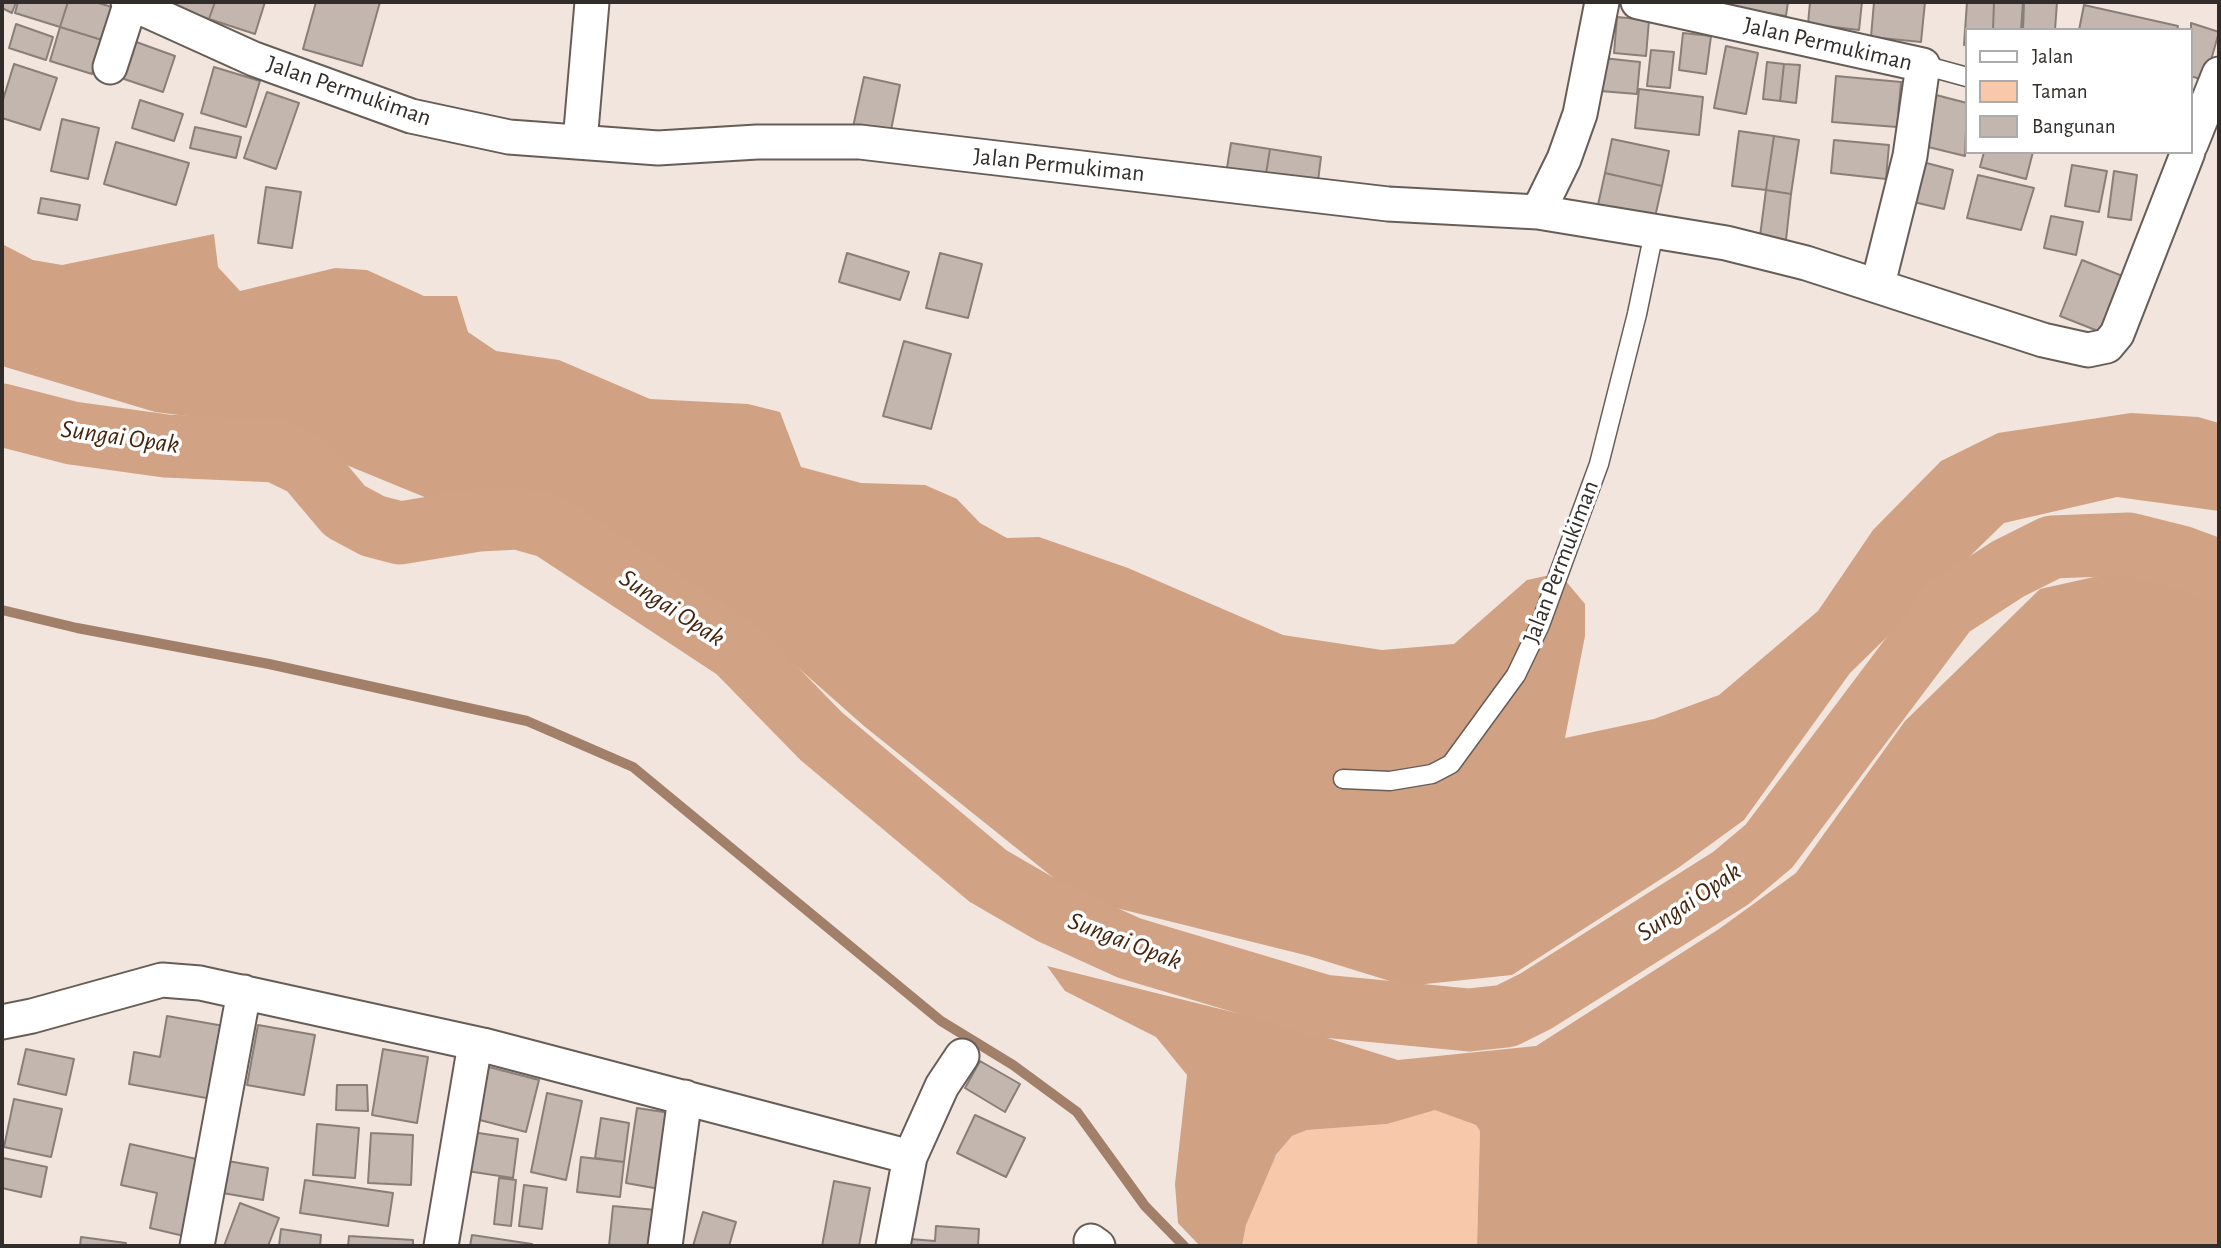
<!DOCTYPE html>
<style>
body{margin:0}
#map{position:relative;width:2221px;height:1248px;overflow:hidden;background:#f1e5de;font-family:"Alegreya Sans",sans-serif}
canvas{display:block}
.frame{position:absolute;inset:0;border:4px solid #312d2a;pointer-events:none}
.legend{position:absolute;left:1965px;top:28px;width:228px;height:126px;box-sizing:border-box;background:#fff;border:2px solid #adabaa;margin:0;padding:9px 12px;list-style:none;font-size:21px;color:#312d2a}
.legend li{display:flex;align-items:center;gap:14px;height:35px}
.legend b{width:35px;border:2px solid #adabaa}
</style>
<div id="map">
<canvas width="2221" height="1248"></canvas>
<div class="frame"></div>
<ul class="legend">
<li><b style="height:9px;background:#fff"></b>Jalan</li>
<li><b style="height:19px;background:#f7c8aa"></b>Taman</li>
<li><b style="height:19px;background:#c2b6af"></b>Bangunan</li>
</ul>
</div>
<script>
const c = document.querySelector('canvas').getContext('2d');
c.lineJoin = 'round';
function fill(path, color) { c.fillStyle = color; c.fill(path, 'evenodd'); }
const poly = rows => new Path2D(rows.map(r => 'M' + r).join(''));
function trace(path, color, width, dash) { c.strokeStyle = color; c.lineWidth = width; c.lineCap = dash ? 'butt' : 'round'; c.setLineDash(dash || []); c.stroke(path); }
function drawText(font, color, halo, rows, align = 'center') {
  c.font = font + ' "Alegreya Sans",sans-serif'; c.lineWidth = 7; c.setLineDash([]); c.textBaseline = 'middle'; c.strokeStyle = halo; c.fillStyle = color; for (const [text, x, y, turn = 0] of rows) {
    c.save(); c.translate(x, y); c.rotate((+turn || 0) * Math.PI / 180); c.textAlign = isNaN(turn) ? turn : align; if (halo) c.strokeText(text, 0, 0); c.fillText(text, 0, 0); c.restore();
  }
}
fill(poly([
 [1435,1109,1476,1125,1480,1131,1477,1246,1242,1246,1246,1225,1271,1162,1292,1136,1307,1130,1387,1124]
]), '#f7c8aa');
fill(poly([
 [214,234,218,267,240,291,335,268,367,270,424,296,457,296,468,332,496,351,559,360,650,399,748,404,780,412,801,467,861,483,925,485,957,499,980,523,1007,538,1039,537,1128,568,1283,635,1382,650,1454,644,1527,580,1559,573,1585,604,1585,636,1565,738,1654,719,1719,695,1818,611,1873,530,1941,461,1998,433,2131,413,2198,417,2219,423,2219,511,2117,497,2004,523,1850,673,1744,820,1678,868,1512,975,1406,986,1309,956,1080,899,864,726,761,635,244,423,155,412,2,366,2,244,33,260,62,265],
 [2121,571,2194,581,2219,596,2219,1246,1477,1246,1480,1131,1476,1125,1435,1110,1387,1124,1307,1130,1292,1136,1276,1155,1246,1225,1242,1246,1200,1246,1178,1223,1175,1184,1187,1075,1156,1037,1065,991,1047,966,1289,1026,1398,1060,1536,1046,1719,929,1796,873,1905,721,2040,589]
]), '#d1a183');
trace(poly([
 [2,610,77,628,269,664,527,721,633,767,941,1021,1013,1065,1077,1112,1145,1206,1184,1246]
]), '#a27f69', 10);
trace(poly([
 [2,415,72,433,166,446,276,451,307,466,345,511,373,526,400,533,479,520,518,518,550,527,737,650,821,736,988,876,1050,912,1129,948,1323,1006,1469,1020,1506,1016,1536,1001,1731,878,1769,846,1948,608,2008,569,2052,547,2129,544,2181,557,2219,571]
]), '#d2a284', 63);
const building = poly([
 [2,2,16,2,12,13,2,8,2,2],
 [18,2,68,2,60,27,15,13,18,2],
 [68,2,95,2,112,7,102,40,60,27,68,2],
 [154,2,215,2,209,19,154,2],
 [215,2,265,2,255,34,209,19,215,2],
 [316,2,380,2,362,66,303,49,316,2],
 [1731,2,1788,2,1786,16,1730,7,1731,2],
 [1810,2,1862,2,1859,30,1808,24,1810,2],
 [1874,2,1925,2,1921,42,1871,37,1874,2],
 [1967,2,1994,2,1993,30,1967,30,1967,45,1964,45,1967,2],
 [1994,2,2023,2,2021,30,1993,30,1994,2],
 [2024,2,2057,2,2055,30,2023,30,2024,2],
 [2084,5,2178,26,2177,30,2079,30,2084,5],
 [1617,17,1649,20,1646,56,1614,53,1617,17],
 [2191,23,2219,32,2205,81,2191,76,2191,23],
 [16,24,53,37,46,60,9,48,16,24],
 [60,27,102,40,92,74,50,61,60,27],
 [1683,33,1711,36,1706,74,1679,70,1683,33],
 [128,39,175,56,163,92,115,76,128,39],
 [1726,46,1758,53,1746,114,1714,108,1726,46],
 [1651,50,1674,52,1670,88,1647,86,1651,50],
 [1603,58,1640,62,1637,94,1600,91,1603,58],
 [1767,62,1784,64,1780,101,1763,99,1767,62],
 [14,64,57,78,40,130,2,118,2,103,14,64],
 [1784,64,1800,65,1796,103,1780,101,1784,64],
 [214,67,260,81,246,127,201,113,214,67],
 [1836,76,1901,82,1897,127,1832,122,1836,76],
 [864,77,900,85,890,135,853,127,864,77],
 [1639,89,1703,97,1699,135,1635,128,1639,89],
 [267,92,299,103,276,169,244,158,267,92],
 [1936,95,1967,103,1965,156,1924,146,1936,95],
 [140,100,183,114,174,141,132,128,140,100],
 [62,119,99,128,88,179,51,171,62,119],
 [195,127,241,137,236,158,190,148,195,127],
 [1739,131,1774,136,1766,190,1732,186,1739,131],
 [1774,136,1799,140,1791,194,1766,190,1774,136],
 [1612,139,1669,151,1662,186,1605,173,1612,139],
 [1834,140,1889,145,1886,179,1831,173,1834,140],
 [116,142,189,163,176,205,104,184,116,142],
 [1231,143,1270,149,1265,180,1226,174,1231,143],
 [1270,149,1321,157,1317,189,1265,180,1270,149],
 [1984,152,2033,152,2026,179,1980,167,1984,152],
 [1919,161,1953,170,1944,209,1909,201,1919,161],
 [2072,165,2107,171,2099,212,2065,206,2072,165],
 [2114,171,2137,175,2131,220,2108,217,2114,171],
 [1605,173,1662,186,1653,226,1596,214,1605,173],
 [1978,175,2034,188,2021,230,1967,218,1978,175],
 [266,187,301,192,292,248,258,243,266,187],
 [1766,190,1791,194,1786,240,1760,236,1766,190],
 [41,198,80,205,77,220,38,213,41,198],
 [2051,216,2083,222,2076,255,2044,248,2051,216],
 [847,253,909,272,900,300,839,282,847,253],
 [940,253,982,264,968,318,926,308,940,253],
 [2082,260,2125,277,2103,333,2060,316,2082,260],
 [904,341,951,354,931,429,883,416,904,341],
 [167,1016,224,1026,212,1099,129,1084,134,1052,160,1057,167,1016],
 [258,1025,315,1035,304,1095,247,1085,258,1025],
 [26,1049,74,1059,66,1095,18,1084,26,1049],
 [383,1049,428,1057,417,1123,372,1115,383,1049],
 [980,1061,1020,1084,1005,1112,965,1088,980,1061],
 [489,1067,539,1080,526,1132,476,1119,489,1067],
 [337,1085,367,1085,368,1111,336,1110,337,1085],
 [547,1093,582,1101,566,1180,531,1172,547,1093],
 [14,1099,62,1109,51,1157,4,1147,14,1099],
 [637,1108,677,1114,665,1190,626,1183,637,1108],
 [975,1115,1025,1138,1006,1177,957,1153,975,1115],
 [601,1118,629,1123,624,1162,595,1158,601,1118],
 [317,1124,359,1128,355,1178,313,1175,317,1124],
 [472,1132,518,1139,513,1178,467,1171,472,1132],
 [371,1133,413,1135,411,1185,368,1183,371,1133],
 [130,1144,205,1161,188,1237,150,1228,157,1193,121,1185,130,1144],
 [581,1157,624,1162,620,1197,577,1192,581,1157],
 [3,1158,47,1167,41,1197,2,1188,3,1158],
 [222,1160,268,1168,263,1200,217,1192,222,1160],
 [499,1178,516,1180,511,1226,494,1224,499,1178],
 [305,1180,393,1193,388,1226,300,1213,305,1180],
 [834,1181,870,1188,859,1246,822,1246,834,1181],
 [524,1185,547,1188,542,1229,519,1226,524,1185],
 [240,1203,279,1218,268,1246,224,1246,240,1203],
 [613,1206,656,1210,653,1246,609,1246,613,1206],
 [703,1212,736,1222,729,1246,693,1246,703,1212],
 [936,1226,979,1229,978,1246,910,1246,910,1239,935,1241,936,1226],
 [281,1229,321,1235,320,1246,279,1246,281,1229],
 [472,1235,532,1244,531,1246,470,1246,472,1235],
 [349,1236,413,1240,413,1246,348,1246,349,1236],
 [81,1237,126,1243,125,1246,80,1246,81,1237]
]);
fill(building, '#c2b6af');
trace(building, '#8a7f78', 2);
const service = poly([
 [1923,65,1967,77],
 [1343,779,1390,781,1432,774,1451,764,1516,675,1540,625,1599,464,1637,314,1654,232]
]);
const minor = poly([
 [128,2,254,59,411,116,509,137,658,148,757,142,860,142,1388,204,1538,212,1726,243,1806,263,2043,340,2088,350,2107,346,2117,334,2188,152],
 [1638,2,1923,65,1910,156,1878,284],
 [110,67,131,2],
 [580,142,592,2],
 [2191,144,2219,74],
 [1538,212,1564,159,1580,114,1602,2],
 [2,1022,32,1016,162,980,200,983,483,1045,910,1157],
 [1091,1241,1098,1246],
 [197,1246,244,992],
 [441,1246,475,1044],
 [665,1246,685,1097],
 [893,1246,910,1157,942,1086,962,1056]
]);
trace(service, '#675d57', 21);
trace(minor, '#675d57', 37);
trace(service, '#fff', 18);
trace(minor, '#fff', 33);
drawText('24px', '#312d2a', '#fff', [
 ["Jalan Permukiman",1828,44,13],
 ["Jalan Permukiman",349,91,19],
 ["Jalan Permukiman",1059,165,6],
 ["Jalan Permukiman",1561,562,-69]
]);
drawText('italic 26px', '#46250e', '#fff', [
 ["Sungai Opak",120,437,8],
 ["Sungai Opak",672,608,33],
 ["Sungai Opak",1689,902,-34],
 ["Sungai Opak",1125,941,21]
]);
</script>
